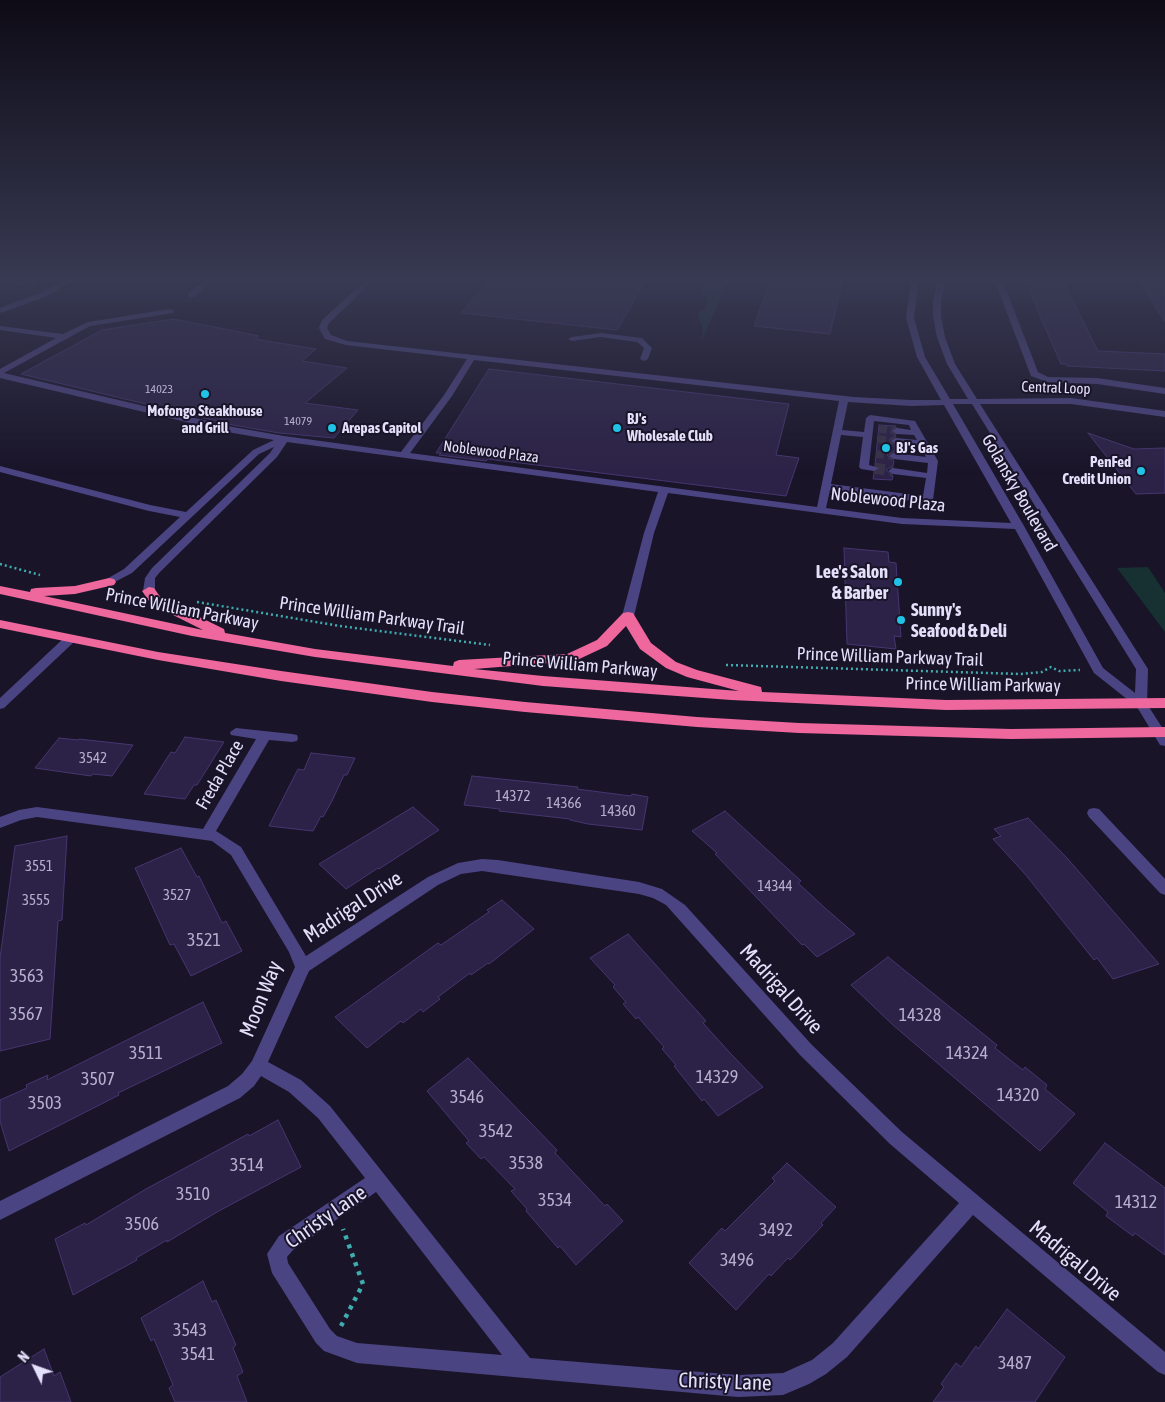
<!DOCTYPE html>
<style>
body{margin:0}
#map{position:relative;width:1165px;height:1402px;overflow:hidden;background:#191428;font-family:"Asap Condensed",sans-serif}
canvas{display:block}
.north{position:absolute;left:10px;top:1342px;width:50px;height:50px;-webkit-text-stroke:4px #191428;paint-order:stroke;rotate:312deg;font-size:14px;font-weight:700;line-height:20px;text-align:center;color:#e4dffb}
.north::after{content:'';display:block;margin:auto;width:18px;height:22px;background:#e4dffb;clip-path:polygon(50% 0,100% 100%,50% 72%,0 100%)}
</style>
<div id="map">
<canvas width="1165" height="1402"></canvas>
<div class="north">N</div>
</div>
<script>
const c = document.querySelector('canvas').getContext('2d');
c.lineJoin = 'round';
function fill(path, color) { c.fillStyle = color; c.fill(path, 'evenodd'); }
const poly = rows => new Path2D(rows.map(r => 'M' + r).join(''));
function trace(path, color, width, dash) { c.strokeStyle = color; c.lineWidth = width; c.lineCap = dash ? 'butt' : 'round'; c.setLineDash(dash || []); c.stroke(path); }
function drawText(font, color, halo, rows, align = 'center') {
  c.font = font + ' "Asap Condensed",sans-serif'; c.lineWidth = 4; c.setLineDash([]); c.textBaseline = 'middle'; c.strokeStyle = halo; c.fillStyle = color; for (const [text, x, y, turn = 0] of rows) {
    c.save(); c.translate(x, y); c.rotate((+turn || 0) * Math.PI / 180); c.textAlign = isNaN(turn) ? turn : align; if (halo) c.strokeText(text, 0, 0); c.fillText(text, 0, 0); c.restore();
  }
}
fill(poly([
 [705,279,729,279,701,342,703,329,697,314,705,309,707,303,706,297,700,293],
 [1148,567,1165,593,1165,632,1117,568]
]), '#173132');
const building = poly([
 [490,279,633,279,646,280,617,330,461,313,490,279],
 [771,279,843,279,830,334,754,326,771,279],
 [1024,279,1062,279,1098,351,1165,354,1165,371,1067,366,1066,364,1061,364,1024,279],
 [1138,279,1165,279,1165,322,1138,279],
 [174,319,259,336,255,339,316,349,302,361,347,368,305,403,358,410,334,438,279,433,233,425,21,374,102,330,174,319],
 [489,369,789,404,776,455,799,458,786,496,488,459,486,461,439,455,441,453,436,453,489,369],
 [879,425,896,426,890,432,896,436,889,440,895,446,895,451,887,455,894,461,893,466,886,470,893,476,892,480,873,479,874,473,881,468,875,465,879,425],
 [1088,433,1134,449,1165,448,1165,493,1136,494,1088,433],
 [844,548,888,552,889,562,896,563,901,637,894,636,896,649,847,644,844,548],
 [185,737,224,742,197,785,194,785,185,799,144,794,171,752,175,753,185,737],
 [59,738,78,740,79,739,133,745,112,776,93,774,91,776,35,768,59,738],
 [311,753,355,758,347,775,344,775,332,801,323,817,321,816,313,831,269,826,298,769,304,770,311,753],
 [472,776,578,787,577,789,631,796,632,794,648,797,642,830,588,824,570,820,570,819,517,813,499,811,500,809,464,805,472,776],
 [413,807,439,830,379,869,378,868,346,889,319,864,413,807],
 [725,811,801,881,798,883,825,908,855,934,817,957,804,944,802,945,715,854,717,853,692,831,725,811],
 [1028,818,1067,858,1159,964,1113,979,1097,958,1094,960,1025,874,993,839,1001,836,994,829,1028,818],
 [67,836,62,920,58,921,50,1039,0,1051,0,958,15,846,67,836],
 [181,848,197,877,199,876,222,923,226,921,242,951,191,976,174,944,170,945,135,868,181,848],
 [502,900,534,929,489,964,488,963,471,975,470,973,438,997,440,999,423,1012,421,1009,403,1023,401,1021,367,1048,335,1017,438,943,441,945,489,912,487,910,502,900],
 [628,934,706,1021,703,1023,731,1054,763,1087,718,1116,704,1099,702,1101,674,1066,676,1065,662,1049,664,1047,638,1017,636,1019,623,1004,626,1002,613,987,615,985,590,958,628,934],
 [888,957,997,1045,995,1048,1023,1070,1025,1067,1047,1085,1045,1089,1075,1114,1040,1151,893,1025,851,985,888,957],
 [203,1002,222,1043,143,1081,118,1093,119,1095,9,1151,0,1121,0,1100,27,1088,26,1085,48,1075,47,1080,203,1002],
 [468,1058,557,1150,555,1153,605,1206,607,1204,623,1221,576,1265,560,1246,558,1248,526,1211,527,1209,511,1191,515,1189,484,1157,481,1159,466,1143,469,1141,427,1091,468,1058],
 [278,1120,301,1167,217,1212,167,1242,167,1240,136,1258,137,1260,73,1295,55,1239,85,1223,86,1225,146,1189,248,1134,249,1136,278,1120],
 [1105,1143,1165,1188,1165,1255,1135,1233,1133,1236,1106,1216,1108,1212,1073,1183,1105,1143],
 [787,1163,836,1207,821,1223,823,1225,790,1260,788,1258,771,1276,769,1274,736,1310,689,1263,722,1228,725,1231,775,1181,772,1178,787,1163],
 [203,1281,212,1302,216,1300,236,1345,233,1348,243,1372,237,1376,247,1402,175,1402,169,1388,173,1385,154,1339,151,1341,141,1318,203,1281],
 [1007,1309,1065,1357,1035,1402,933,1402,944,1387,941,1384,956,1363,961,1367,976,1346,978,1349,1007,1309],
 [44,1349,54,1376,60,1372,71,1402,0,1402,0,1377,44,1349]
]);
fill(building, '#2c2247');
trace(building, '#463671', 1);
trace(poly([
 [17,281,41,284],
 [879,429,897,431],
 [878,439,896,441],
 [876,454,894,456]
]), '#373248', 8, [8, 4.5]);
trace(poly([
 [874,468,893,471]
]), '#373248', 11, [11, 5.5]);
trace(poly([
 [0,564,40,575],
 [197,602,340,626,490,645],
 [726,665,1021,674,1042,672,1051,667,1059,671,1080,670]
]), '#3fadaf', 2.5, [2, 3]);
trace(poly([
 [341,1326,363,1284,343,1229]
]), '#3fadaf', 4.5, [4, 5.5]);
fill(poly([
 [3,279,18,279,21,281,17,283,3,279],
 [67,279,77,279,45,297,0,313,0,308,39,293,67,279],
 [207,279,216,279,194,297,188,297,188,293,207,279],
 [367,279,375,279,329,323,327,328,331,335,347,341,854,397,911,400,941,400,917,357,906,318,911,279,919,279,914,318,925,357,950,399,968,399,947,364,937,337,933,316,933,301,938,279,946,279,941,301,941,316,945,337,955,364,977,399,1071,398,1165,411,1165,417,1071,404,980,404,1148,669,1147,704,1165,732,1165,746,1160,745,1137,707,1094,673,1015,529,902,524,668,493,654,533,634,616,628,619,622,616,644,533,658,492,287,442,277,457,160,572,155,578,155,591,149,594,143,591,145,578,152,568,270,453,274,447,259,454,132,573,109,585,105,584,103,582,105,580,124,569,180,517,149,511,0,472,0,466,150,505,186,512,253,450,274,440,233,433,0,378,0,369,56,338,0,330,0,326,63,334,88,322,170,309,174,311,173,313,90,326,4,373,233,427,284,436,401,452,444,395,467,359,346,345,325,339,319,328,322,320,367,279],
 [474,360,839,401,817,507,410,453,452,396,474,360],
 [848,402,911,406,944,405,1011,523,902,518,826,508,830,490,928,503,933,500,938,461,915,421,870,415,866,418,864,432,842,430,848,402],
 [953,404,972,404,1136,669,1135,693,1103,668,1024,526,953,404],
 [874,421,909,425,911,430,897,428,892,431,897,434,914,435,917,440,896,438,891,441,896,444,920,446,926,457,894,453,889,456,894,459,928,463,927,473,893,468,888,471,893,474,926,478,923,496,831,484,841,435,863,437,859,467,861,469,874,471,879,468,869,465,874,421],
 [994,279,1002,279,1038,372,1048,377,1097,378,1165,388,1165,394,1097,384,1047,382,1031,376,994,279],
 [601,333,642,338,652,348,648,359,644,361,640,359,644,348,637,342,601,337,572,341,568,339,572,337,601,333],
 [70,635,76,639,74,642,4,708,0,709,0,698,66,636,70,635],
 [236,728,292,734,297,735,298,738,297,741,292,742,269,740,216,831,241,847,306,956,428,877,458,863,482,859,498,860,639,882,662,889,685,905,812,1045,902,1132,1165,1352,1165,1375,1158,1372,973,1215,847,1357,826,1374,809,1384,783,1395,738,1397,357,1363,324,1351,316,1343,272,1273,267,1254,279,1236,365,1178,318,1118,289,1092,261,1076,254,1086,240,1098,0,1220,0,1201,228,1086,242,1074,252,1061,295,967,289,952,231,855,212,841,37,817,21,820,0,828,0,817,19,810,37,807,203,829,256,739,231,735,230,732,236,728],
 [482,871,639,894,653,898,666,905,800,1055,890,1144,959,1203,833,1343,812,1360,783,1373,738,1375,530,1358,330,1106,301,1080,268,1062,309,971,438,885,461,874,482,871],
 [376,1192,502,1355,357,1343,337,1336,330,1329,288,1263,287,1257,293,1250,376,1192],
 [1094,808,1099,809,1165,879,1165,895,1160,893,1089,817,1087,813,1089,809,1094,808]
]), '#4b4482');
fill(poly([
 [109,578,114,579,116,582,114,585,75,594,44,596,203,630,151,604,142,591,149,587,154,588,161,598,224,629,225,633,315,649,453,666,454,662,459,660,567,654,597,640,623,613,628,612,633,613,651,643,676,662,697,670,761,687,762,692,946,700,1165,698,1165,708,946,710,731,700,543,686,315,657,192,636,0,594,0,586,30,592,31,589,36,588,75,586,109,578],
 [626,626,640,649,666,668,687,677,739,691,543,676,474,669,575,661,607,646,626,626],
 [0,620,158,652,281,671,432,692,525,702,697,717,799,723,1011,729,1165,727,1165,737,1011,739,799,733,697,727,525,712,432,702,281,681,158,660,0,628,0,620]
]), '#ee679d');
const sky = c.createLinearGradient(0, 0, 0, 475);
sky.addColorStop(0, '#0e0b16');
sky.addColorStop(0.59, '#383a53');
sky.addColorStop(1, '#383a5300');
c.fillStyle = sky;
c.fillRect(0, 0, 1165, 475);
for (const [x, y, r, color] of [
 [205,394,5,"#20c3e6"],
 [332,428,5,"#20c3e6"],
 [617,428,5,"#20c3e6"],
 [886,448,5,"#20c3e6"],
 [1141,471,5,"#20c3e6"],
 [898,582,5,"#20c3e6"],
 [901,620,5,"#20c3e6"]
]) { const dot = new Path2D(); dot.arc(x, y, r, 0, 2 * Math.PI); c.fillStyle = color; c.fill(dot); trace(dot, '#191428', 2); }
drawText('12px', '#b6b0ce', null, [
 ["14023",159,389],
 ["14079",298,421]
]);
drawText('15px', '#e4dffb', '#191428', [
 ["Central Loop",1056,388,2],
 ["Noblewood Plaza",491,452,7]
]);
drawText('bold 15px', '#e4dffb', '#191428', [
 ["Mofongo Steakhouse",205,411,"center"],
 ["and Grill",205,428,"center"],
 ["BJ's",627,419],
 ["Wholesale Club",627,436],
 ["Arepas Capitol",342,428],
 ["BJ's Gas",896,448],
 ["PenFed",1131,462,"right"],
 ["Credit Union",1131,479,"right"]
], 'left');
drawText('15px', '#b6b0ce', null, [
 ["3542",93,758],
 ["14372",513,796],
 ["14366",564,803],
 ["14360",618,811],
 ["3551",39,866],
 ["14344",775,886],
 ["3527",177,895],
 ["3555",36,900]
]);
drawText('18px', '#e4dffb', '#191428', [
 ["Golansky Boulevard",1019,493,60],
 ["Noblewood Plaza",888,500,6],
 ["Prince William Parkway",182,609,11],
 ["Prince William Parkway Trail",372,616,8],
 ["Prince William Parkway Trail",890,657,2],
 ["Prince William Parkway",580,665,5],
 ["Prince William Parkway",983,685,1],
 ["Freda Place",220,775,-60]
]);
drawText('bold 18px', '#e4dffb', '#191428', [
 ["Lee's Salon",888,572],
 ["& Barber",888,593],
 ["Sunny's",911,610,"left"],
 ["Seafood & Deli",911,631,"left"]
], 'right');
drawText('18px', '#b6b0ce', null, [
 ["3521",204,940],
 ["3563",27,976],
 ["3567",26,1014],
 ["14328",920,1015],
 ["3511",146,1053],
 ["14324",967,1053],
 ["14329",717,1077],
 ["3507",98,1079],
 ["14320",1018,1095],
 ["3546",467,1097],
 ["3503",45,1103],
 ["3542",496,1131],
 ["3538",526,1163],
 ["3514",247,1165],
 ["3510",193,1194],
 ["3534",555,1200],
 ["14312",1136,1202],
 ["3506",142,1224],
 ["3492",776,1230],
 ["3496",737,1260],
 ["3543",190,1330],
 ["3541",198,1354],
 ["3487",1015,1363]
]);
drawText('21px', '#e4dffb', '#191428', [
 ["Madrigal Drive",353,907,-33],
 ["Madrigal Drive",781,989,48],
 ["Moon Way",261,999,-68],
 ["Christy Lane",326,1217,-35],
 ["Madrigal Drive",1075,1261,40],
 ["Christy Lane",725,1382,2]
]);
</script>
